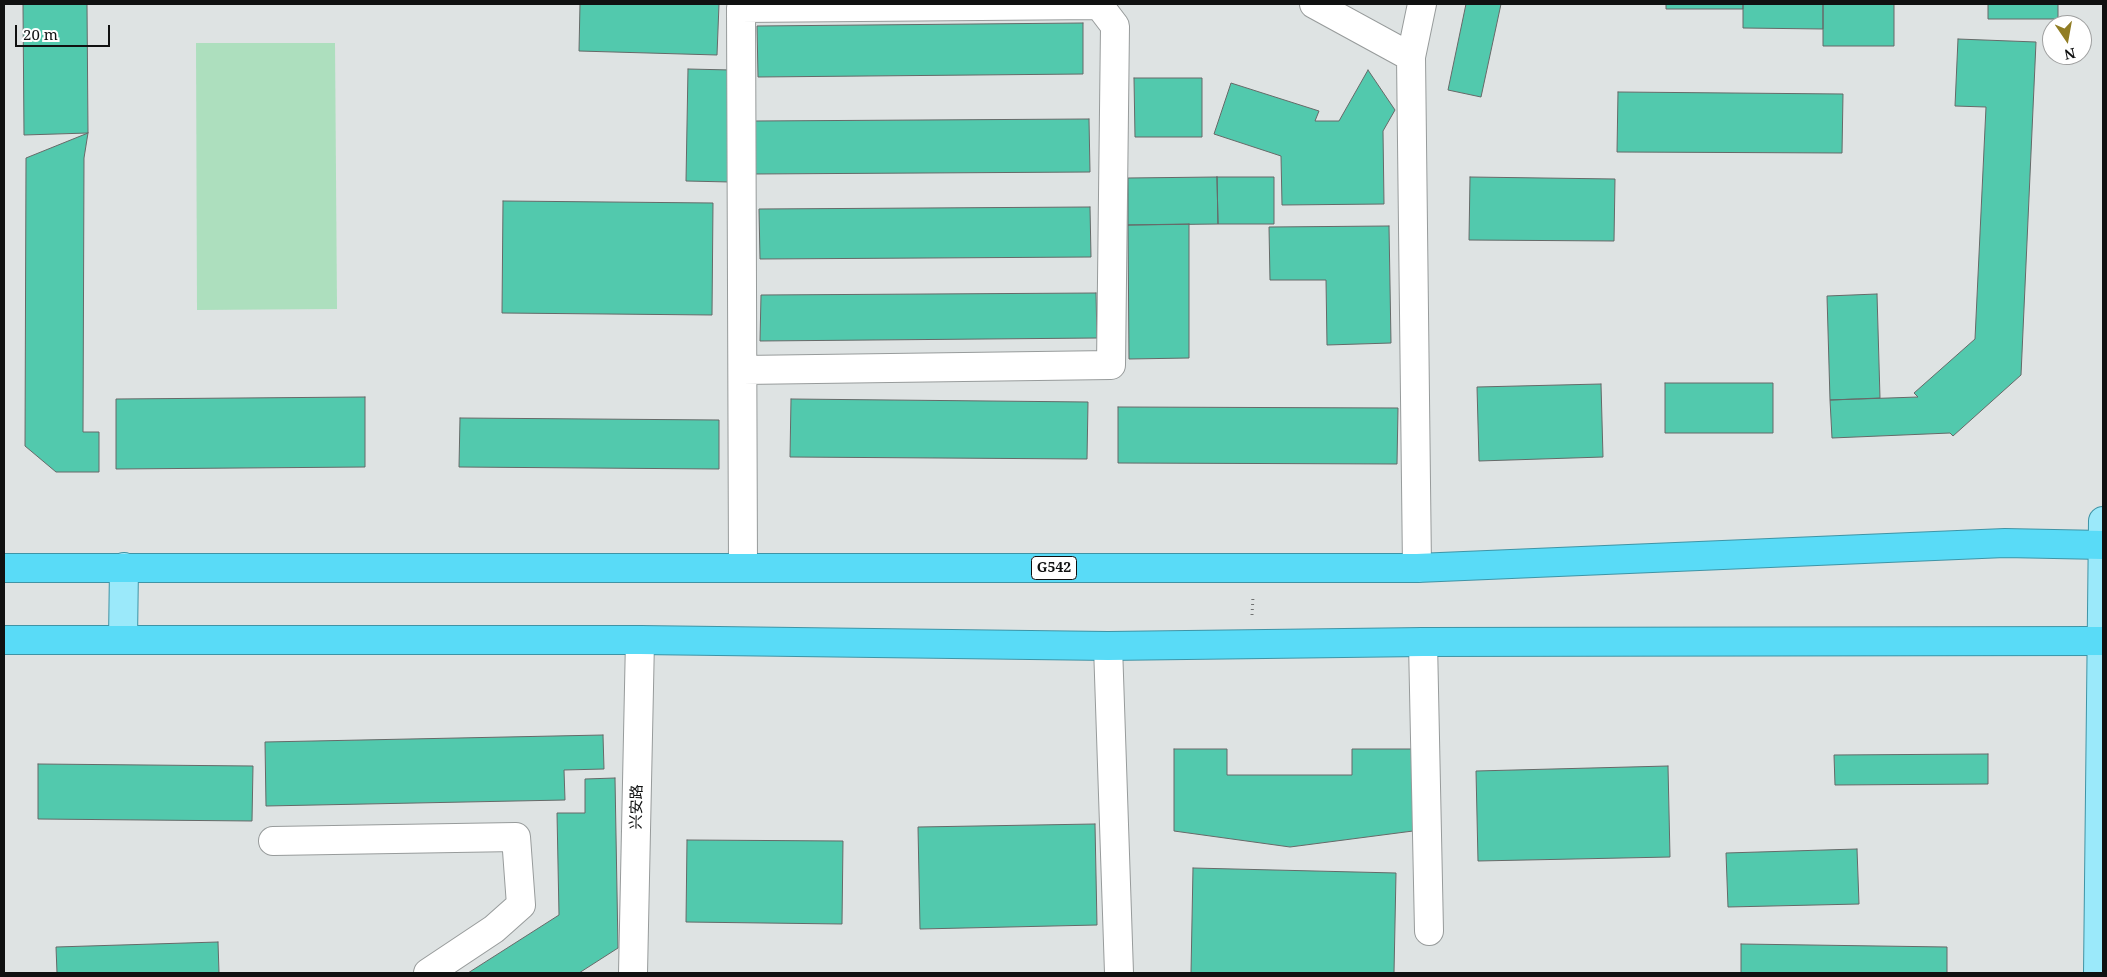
<!DOCTYPE html>
<meta charset="utf-8">
<style>
body{margin:0}
#map{position:relative;width:2107px;height:977px;overflow:hidden;background:#dee3e3;font-family:"Noto Serif",serif}
canvas{display:block}
.frame{position:absolute;inset:0;border:5px solid #101111;pointer-events:none}
.north{position:absolute;left:2042px;top:15px;width:50px;height:50px;box-sizing:border-box;background:#fff;border:1px solid #9fa0a0;border-radius:50%;rotate:168deg;font-size:14px;font-weight:700;line-height:20px;text-align:center;color:#101111}
.north::after{content:'';display:block;margin:auto;width:18px;height:22px;background:#917d24;clip-path:polygon(50% 0,100% 100%,50% 72%,0 100%)}
.scale{position:absolute;left:15px;top:25px;width:95px;height:22px;box-sizing:border-box;border:2px solid #101111;border-top:0;padding-left:6px;font-size:15px;line-height:18px;white-space:nowrap;color:#101111;-webkit-text-stroke:4px #fff;paint-order:stroke}
</style>
<div id="map">
<canvas width="2107" height="977"></canvas>
<div class="frame"></div>
<div class="north">N</div>
<div class="scale">20 m</div>
</div>
<script>
const c = document.querySelector('canvas').getContext('2d');
c.lineJoin = 'round';
function fill(path, color) { c.fillStyle = color; c.fill(path, 'evenodd'); }
const poly = rows => new Path2D(rows.map(r => 'M' + r).join(''));
function trace(path, color, width, dash) { c.strokeStyle = color; c.lineWidth = width; c.lineCap = dash ? 'butt' : 'round'; c.setLineDash(dash || []); c.stroke(path); }
function drawText(font, color, halo, rows, align = 'center') {
  c.font = font + ' "Noto Serif","Noto Sans SC",serif'; c.lineWidth = 5; c.setLineDash([]); c.textBaseline = 'middle'; c.strokeStyle = halo; c.fillStyle = color; for (const [text, x, y, turn = 0] of rows) {
    c.save(); c.translate(x, y); c.rotate((+turn || 0) * Math.PI / 180); c.textAlign = isNaN(turn) ? turn : align; if (halo) c.strokeText(text, 0, 0); c.fillText(text, 0, 0); c.restore();
  }
}
fill(poly([
 [196,43,335,43,337,309,197,310]
]), '#addfbe');
const building = poly([
 [23,4,87,4,88,133,24,135,23,4],
 [580,4,719,4,717,55,579,51,580,4],
 [1466,4,1501,4,1481,97,1448,90,1466,4],
 [1666,4,1743,4,1743,9,1666,9,1666,4],
 [1743,4,1823,4,1823,29,1743,28,1743,4],
 [1823,4,1894,4,1894,46,1823,46,1823,4],
 [1988,4,2058,4,2058,19,1988,19,1988,4],
 [1083,23,1083,74,758,77,757,26,1083,23],
 [1958,39,2036,42,2021,375,1953,436,1950,433,1832,438,1830,400,1918,397,1914,393,1975,339,1986,107,1955,106,1958,39],
 [688,69,731,70,730,182,686,181,688,69],
 [1368,70,1395,110,1383,131,1384,204,1282,205,1281,156,1214,134,1231,83,1319,111,1315,121,1339,121,1368,70],
 [1134,78,1202,78,1202,137,1135,137,1134,78],
 [1618,92,1843,94,1842,153,1617,152,1618,92],
 [1089,119,1090,172,754,174,754,121,1089,119],
 [88,133,84,158,83,432,99,432,99,472,56,472,25,446,26,158,88,133],
 [1217,177,1274,177,1274,224,1218,224,1217,177],
 [1217,177,1218,224,1128,225,1128,178,1217,177],
 [1470,177,1615,179,1614,241,1469,240,1470,177],
 [503,201,713,203,712,315,502,313,503,201],
 [1090,207,1091,257,760,259,759,209,1090,207],
 [1189,224,1189,358,1129,359,1128,225,1189,224],
 [1389,226,1391,343,1327,345,1326,280,1270,280,1269,227,1389,226],
 [1096,293,1097,338,760,341,761,295,1096,293],
 [1877,294,1880,398,1830,400,1827,296,1877,294],
 [1665,383,1773,383,1773,433,1665,433,1665,383],
 [1601,384,1603,457,1479,461,1477,387,1601,384],
 [365,397,365,467,116,469,116,399,365,397],
 [791,399,1088,402,1087,459,790,457,791,399],
 [1118,407,1398,408,1397,464,1118,463,1118,407],
 [460,418,719,420,719,469,459,467,460,418],
 [603,735,604,769,564,770,565,800,266,806,265,742,603,735],
 [1174,749,1227,749,1227,775,1352,775,1352,749,1413,749,1413,831,1290,847,1174,831,1174,749],
 [1988,754,1988,784,1835,785,1834,755,1988,754],
 [38,764,253,766,252,821,38,819,38,764],
 [1668,766,1670,857,1478,861,1476,771,1668,766],
 [615,778,618,948,579,973,468,973,559,915,557,813,585,813,585,779,615,778],
 [1095,824,1097,925,920,929,918,827,1095,824],
 [687,840,843,841,842,924,686,922,687,840],
 [1857,849,1859,904,1728,907,1726,853,1857,849],
 [1193,868,1396,873,1394,973,1191,973,1193,868],
 [218,942,219,973,57,973,56,947,218,942],
 [1741,944,1947,947,1947,973,1741,973,1741,944]
]);
fill(building, '#52c9ad');
trace(building, '#666968', 1);
const minor = poly([
 [1314,4,1411,57],
 [743,370,1111,365,1115,26,1099,5,741,8,743,568],
 [1417,568,1411,57,1422,4],
 [1423,642,1429,931],
 [1108,646,1119,973],
 [273,841,516,837,521,905,494,929,428,973],
 [633,973,640,640]
]);
const major = poly([
 [123,640,124,567],
 [2098,973,2103,521]
]);
const highway = poly([
 [4,568,1417,568,2005,543,2103,545],
 [4,640,640,640,1108,646,1423,642,2103,641]
]);
trace(minor, '#979b9b', 30);
trace(major, '#3f94a6', 30);
trace(highway, '#3f94a6', 30);
trace(poly([
 [1252,615,1253,597]
]), '#707272', 3, [1, 4]);
trace(minor, '#fff', 28);
trace(major, '#9be9fa', 28);
trace(highway, '#59dbf7', 28);
for (const [x, y, w] of [
 [1054,568,45]
]) { const box = new Path2D(); box.roundRect(x - w / 2, y - 11.5, w, 23, 4); c.fillStyle = '#fff'; c.fill(box); trace(box, '#101111', 1); }
drawText('bold 14px', '#101111', null, [
 ["G542",1054,568]
]);
drawText('15px', '#101111', '#fff', [
 ["兴安路",637,807,-89]
]);
</script>
